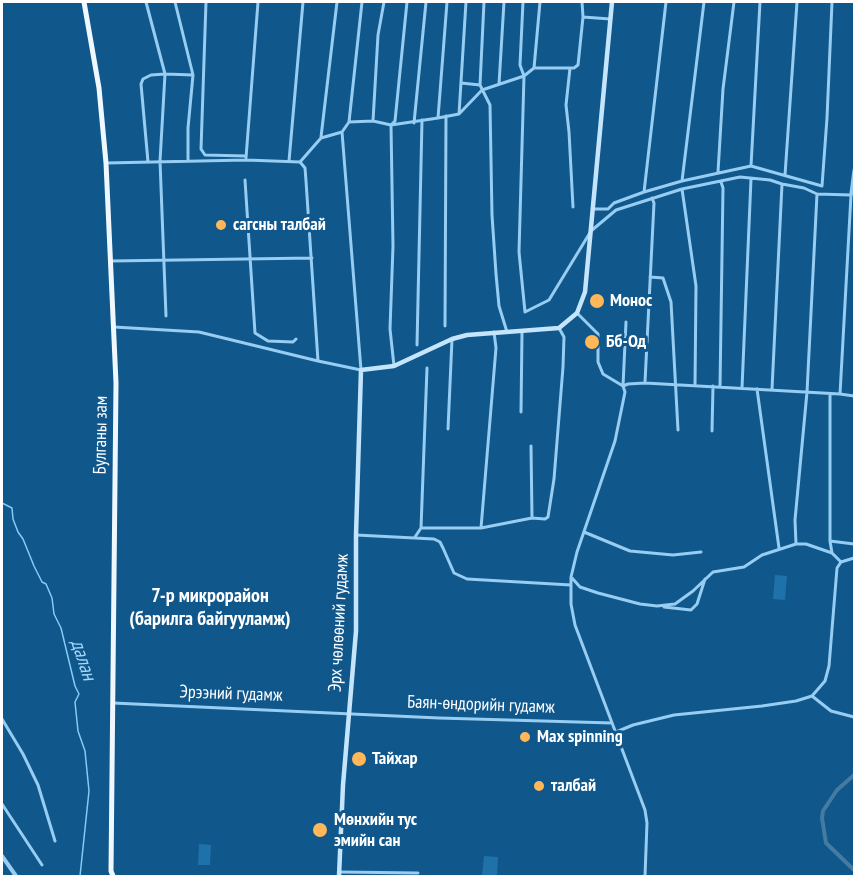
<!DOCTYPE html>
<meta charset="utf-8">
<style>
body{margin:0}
#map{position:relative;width:856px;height:878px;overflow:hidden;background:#10578b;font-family:"PT Sans Narrow",sans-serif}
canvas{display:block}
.frame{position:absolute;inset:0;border:3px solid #fff;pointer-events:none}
</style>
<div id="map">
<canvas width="856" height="878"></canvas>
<div class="frame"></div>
</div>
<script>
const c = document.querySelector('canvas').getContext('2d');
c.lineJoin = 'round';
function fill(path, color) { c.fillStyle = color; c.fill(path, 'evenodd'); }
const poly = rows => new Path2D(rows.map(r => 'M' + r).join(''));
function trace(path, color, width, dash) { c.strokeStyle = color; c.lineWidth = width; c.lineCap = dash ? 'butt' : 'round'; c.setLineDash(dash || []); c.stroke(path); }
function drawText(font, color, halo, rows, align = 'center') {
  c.font = font + ' "PT Sans Narrow",sans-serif'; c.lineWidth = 6; c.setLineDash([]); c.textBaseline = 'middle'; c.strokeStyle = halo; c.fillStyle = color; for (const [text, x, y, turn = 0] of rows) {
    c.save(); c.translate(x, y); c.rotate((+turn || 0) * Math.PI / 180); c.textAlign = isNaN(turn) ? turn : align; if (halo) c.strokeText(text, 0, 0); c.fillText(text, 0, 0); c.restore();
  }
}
fill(poly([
 [775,575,787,576,785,600,773,599],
 [199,844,211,845,210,865,198,865],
 [484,856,498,857,497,876,482,876]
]), '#1e71a9');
trace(poly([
 [2,503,12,508,13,519,18,532,23,539,34,566,42,582,46,584,52,598,54,614,61,628,75,686,79,694,75,702,78,731,85,751,89,791,80,876]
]), '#88caf6', 1.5);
trace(poly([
 [854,775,837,790,823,811,822,818,826,843,854,870]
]), '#457aa1', 4);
trace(poly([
 [146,2,165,74,160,161,166,316],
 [206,2,201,149,205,155,246,156],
 [484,2,480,85,490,105,492,215,496,274,499,306,507,332],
 [523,2,520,65,524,76,519,252,525,312,549,300,591,231,616,210,682,189,740,177,770,180,782,184,804,188,817,194,851,195,854,192],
 [582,2,583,17],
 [534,68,540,2],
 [570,68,566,105,569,132,573,207],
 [461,83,480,85],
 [499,84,504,2],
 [459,114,466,2],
 [438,118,447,2],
 [373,121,378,35,384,2],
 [349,122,362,2],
 [414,123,426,2],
 [321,137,337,2],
 [246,158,258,2],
 [188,161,188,128,193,75],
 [289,161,303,2],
 [148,162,141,84,143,79,151,75,165,74,193,75,175,2],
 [300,162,305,168,306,181,318,361,361,370,342,132],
 [106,163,246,160,300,162,321,138,342,132,349,122,373,121,391,125,438,118,459,114,482,90,524,76,534,68,574,68,578,65,583,17,610,19],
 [751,166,760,2],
 [718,172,723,89,734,2],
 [785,175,797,2],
 [245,180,255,333,268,341,293,342,296,339],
 [682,181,704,2],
 [682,189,696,286,695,386],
 [644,192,666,2],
 [851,193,854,170],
 [817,194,807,392,795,520,796,544,806,544,832,553],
 [593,209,608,209,614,203,644,192,682,181,751,166,822,186,827,118,832,2],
 [111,261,312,258],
 [650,277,663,278,671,302,678,430],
 [577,313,598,334,598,362,603,374,623,386,625,392,615,441,577,552,571,577,571,604,575,625,645,810,647,823,645,876],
 [626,322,623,386,628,384,645,383,840,394,854,396],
 [445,326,446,116],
 [114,327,199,332,318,361],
 [417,345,422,120],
 [394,366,390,329,393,246,391,125,395,121,407,2],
 [645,382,654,203,652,198],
 [720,387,723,188,721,182],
 [742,388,751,179],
 [757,389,779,548],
 [772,389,782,184],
 [830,394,830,541,832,553,841,562],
 [840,394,851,195],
 [521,412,522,332],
 [448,429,452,339],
 [712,431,713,386],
 [531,446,532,518],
 [421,528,481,528,532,518,545,519,548,517,554,479,563,367,564,337,559,328],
 [481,528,496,348,494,332],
 [584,532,630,551,673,555,701,552],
 [356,535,434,539,440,542,443,548,454,573,467,579,571,585],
 [415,537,421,528,427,368],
 [830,541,854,544],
 [572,578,580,587,598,593,640,604,657,606,675,604,693,591,713,572,744,567,762,555,796,544],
 [664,607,691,610,697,604,705,579],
 [812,696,831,711,854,717],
 [113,703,439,718,612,723],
 [2,719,23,754,38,785,55,841],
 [616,732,633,725,674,715,762,706,796,701,812,696,825,681,829,666,837,568,841,562,854,558],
 [2,804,42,865],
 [339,872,418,873]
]), '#97cdf2', 3);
trace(poly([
 [2,856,16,876]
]), '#97cdf2', 4);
trace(poly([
 [339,876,343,785,356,631,356,535,361,370,394,366,452,339,467,335,559,328,577,313,585,292,612,2]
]), '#c5e5fc', 4.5);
trace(poly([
 [84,2,99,88,106,163,116,383,111,871,113,876]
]), '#f0f8ff', 5);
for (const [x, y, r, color] of [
 [221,225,6,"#ffb758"],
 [597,301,8,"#ffb758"],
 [592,342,8,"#ffb758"],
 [525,737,6,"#ffb758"],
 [359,759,8,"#ffb758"],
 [539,786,6,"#ffb758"],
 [320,830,8,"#ffb758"]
]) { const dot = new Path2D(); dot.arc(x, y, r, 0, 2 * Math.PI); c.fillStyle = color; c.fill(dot); trace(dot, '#10578b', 2); }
drawText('bold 18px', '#fff', '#10578b', [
 ["сагсны талбай",233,225],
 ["Монос",610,301],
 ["Бб-Од",606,342],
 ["Max spinning",537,737],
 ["Тайхар",372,759],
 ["талбай",551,786],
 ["Мөнхийн тус",334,820],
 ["эмийн сан",334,841]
], 'left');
drawText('18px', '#fff', '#10578b', [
 ["Булганы зам",101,435,-89],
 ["Эрх чөлөөний гудамж",339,623,-87],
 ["Эрээний гудамж",231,694,2],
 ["Баян-өндорийн гудамж",481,705,2]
]);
drawText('bold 20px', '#fff', '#10578b', [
 ["7-р микрорайон",210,596],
 ["(барилга байгууламж)",210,619]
]);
drawText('italic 20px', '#a2d6f9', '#10578b', [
 ["далан",83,660,72]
]);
</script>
